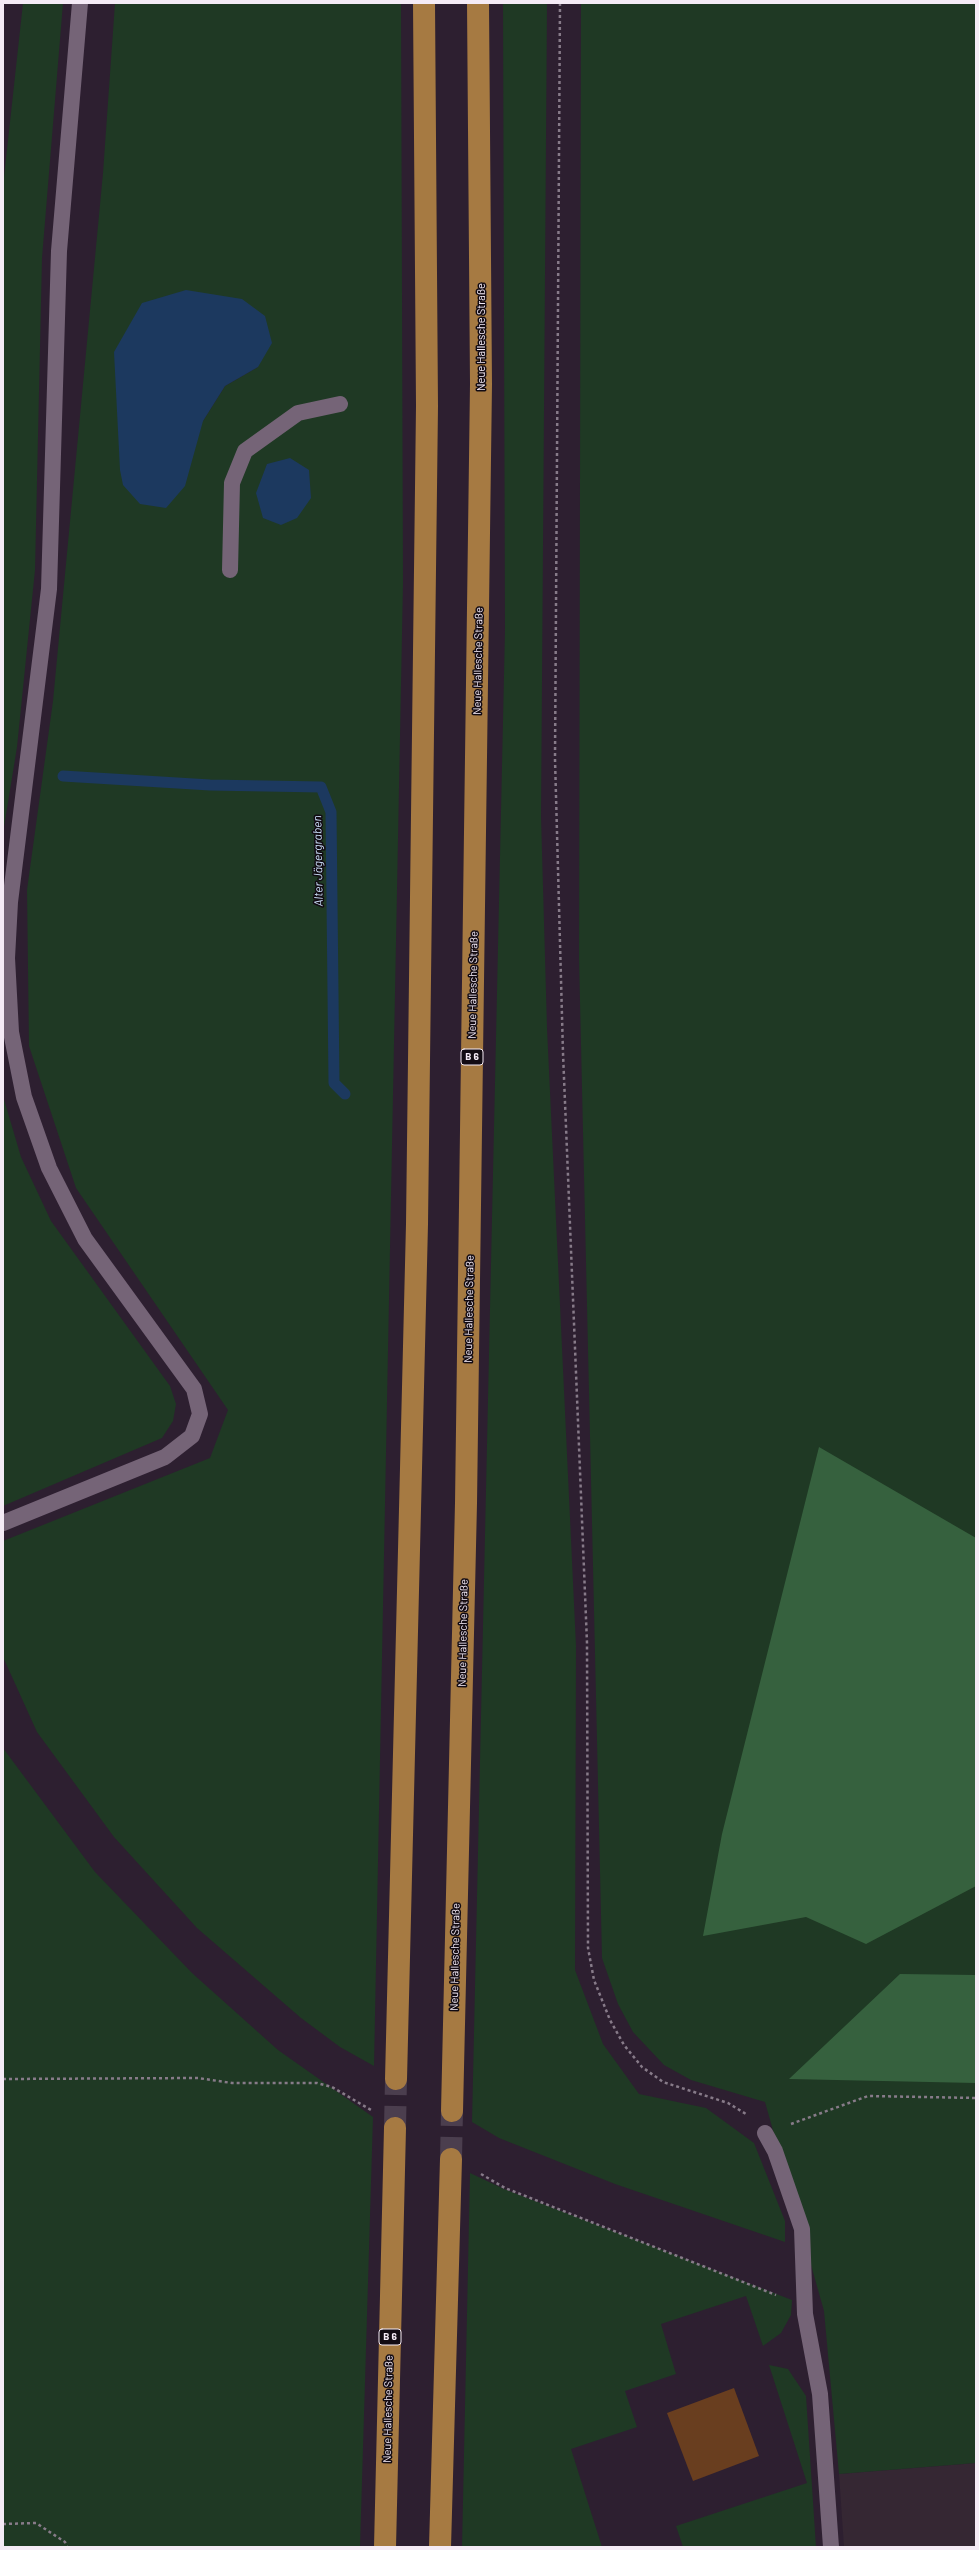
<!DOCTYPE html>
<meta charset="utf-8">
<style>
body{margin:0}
#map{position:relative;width:979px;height:2550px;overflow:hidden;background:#2d1f30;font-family:Barlow,sans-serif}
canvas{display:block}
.frame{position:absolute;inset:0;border:4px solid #f5ebf6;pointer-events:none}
</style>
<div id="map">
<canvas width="979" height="2550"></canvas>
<div class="frame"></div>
</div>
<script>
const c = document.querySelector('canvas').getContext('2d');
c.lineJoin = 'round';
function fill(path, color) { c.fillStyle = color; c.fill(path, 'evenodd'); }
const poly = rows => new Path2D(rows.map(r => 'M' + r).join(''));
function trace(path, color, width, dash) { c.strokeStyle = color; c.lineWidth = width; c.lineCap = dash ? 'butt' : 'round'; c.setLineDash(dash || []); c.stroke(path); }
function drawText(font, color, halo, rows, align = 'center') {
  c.font = font + ' Barlow,sans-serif'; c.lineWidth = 3; c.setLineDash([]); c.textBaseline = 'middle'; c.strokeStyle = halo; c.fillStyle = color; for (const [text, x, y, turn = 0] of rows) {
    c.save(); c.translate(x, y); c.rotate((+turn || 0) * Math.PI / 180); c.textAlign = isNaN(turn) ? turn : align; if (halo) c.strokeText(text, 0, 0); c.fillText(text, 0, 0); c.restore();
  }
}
fill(poly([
 [976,2463,976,2547,844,2547,839,2474]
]), '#352733');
fill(poly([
 [23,3,63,3,42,258,35,570,17,747,3,833,3,186],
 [115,3,401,3,403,583,374,2066,340,2047,301,2018,197,1928,114,1837,37,1732,3,1657,3,1541,210,1458,228,1410,76,1188,29,1046,27,890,53,701,103,173],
 [242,299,258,367,225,386,203,421],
 [503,3,547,3,541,816,547,1028,576,1646,575,1970,603,2044,639,2094,706,2108,754,2143,785,2221,785,2242,615,2184,499,2138,472,2122,505,630],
 [581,3,976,3,976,2463,839,2474,824,2311,765,2102,691,2080,664,2065,633,2032,618,2004,602,1958,579,958],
 [3,1096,21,1157,51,1221,170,1386,176,1404,173,1421,162,1438,3,1506],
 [3,1748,95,1872,192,1973,278,2050,373,2117,360,2547,3,2547],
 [470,2173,504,2189,792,2300,791,2315,781,2333,763,2346,746,2296,661,2324,676,2374,625,2391,637,2427,571,2449,602,2547,462,2547],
 [769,2365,788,2369,806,2396,816,2547,683,2547,676,2526,807,2483]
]), '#1f3924');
fill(poly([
 [819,1447,976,1538,976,1886,866,1944,806,1917,703,1936,722,1834],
 [900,1974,976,1975,976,2083,789,2079]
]), '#36613e');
fill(poly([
 [186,290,242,299,265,316,272,343,258,367,225,386,203,421,185,486,166,508,140,504,123,485,120,470,114,352,142,303],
 [290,458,309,470,311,498,297,518,281,525,263,518,256,493,267,464]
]), '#1c395f');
trace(poly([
 [63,776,210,785,321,787,331,812,334,1083,345,1094]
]), '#1c395f', 11);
fill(poly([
 [734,2388,759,2456,693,2481,667,2413]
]), '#693e1f');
trace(poly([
 [395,2128,396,2079],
 [451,2159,452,2111]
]), '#4b3e4e', 22, [22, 11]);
trace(poly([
 [560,3,555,759,563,1053,587,1643,588,1948,594,1980,610,2020,624,2045,642,2067,663,2082,728,2103,746,2114],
 [3,2079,198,2078,232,2083,317,2083,332,2087,371,2110],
 [791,2124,868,2096,976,2098],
 [481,2174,505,2188,776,2295],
 [3,2524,36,2523,65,2542,67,2547]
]), '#877b89', 2.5, [3, 3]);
trace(poly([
 [230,570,232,483,245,451,298,413,340,404],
 [3,1523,165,1457,192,1436,200,1414,194,1389,85,1239,49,1168,24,1097,11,1032,7,958,10,902,49,589,59,251,80,3],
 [765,2133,775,2151,802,2229,805,2314,820,2394,831,2547]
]), '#756477', 16);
trace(poly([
 [396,2079,417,1224,427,406,424,3],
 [452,2111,466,1503,481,384,478,3],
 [385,2547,395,2128],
 [440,2547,451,2159]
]), '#a67a42', 22);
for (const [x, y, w] of [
 [472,1057,22],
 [390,2337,22]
]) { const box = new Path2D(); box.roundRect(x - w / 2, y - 8, w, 16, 3); c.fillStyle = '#120b13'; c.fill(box); trace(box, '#f5ebf6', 1); }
drawText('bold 10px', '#f5ebf6', null, [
 ["B 6",472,1057],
 ["B 6",390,2337]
]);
drawText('11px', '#f5ebf6', '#120b13', [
 ["Neue Hallesche Straße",481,337,-90],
 ["Neue Hallesche Straße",478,661,-89],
 ["Neue Hallesche Straße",473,985,-89],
 ["Neue Hallesche Straße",469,1309,-89],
 ["Neue Hallesche Straße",463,1633,-89],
 ["Neue Hallesche Straße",455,1957,-89],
 ["Neue Hallesche Straße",388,2409,-89]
]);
drawText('italic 12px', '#c9ddf7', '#120b13', [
 ["Alter Jägergraben",318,861,-91]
]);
</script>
